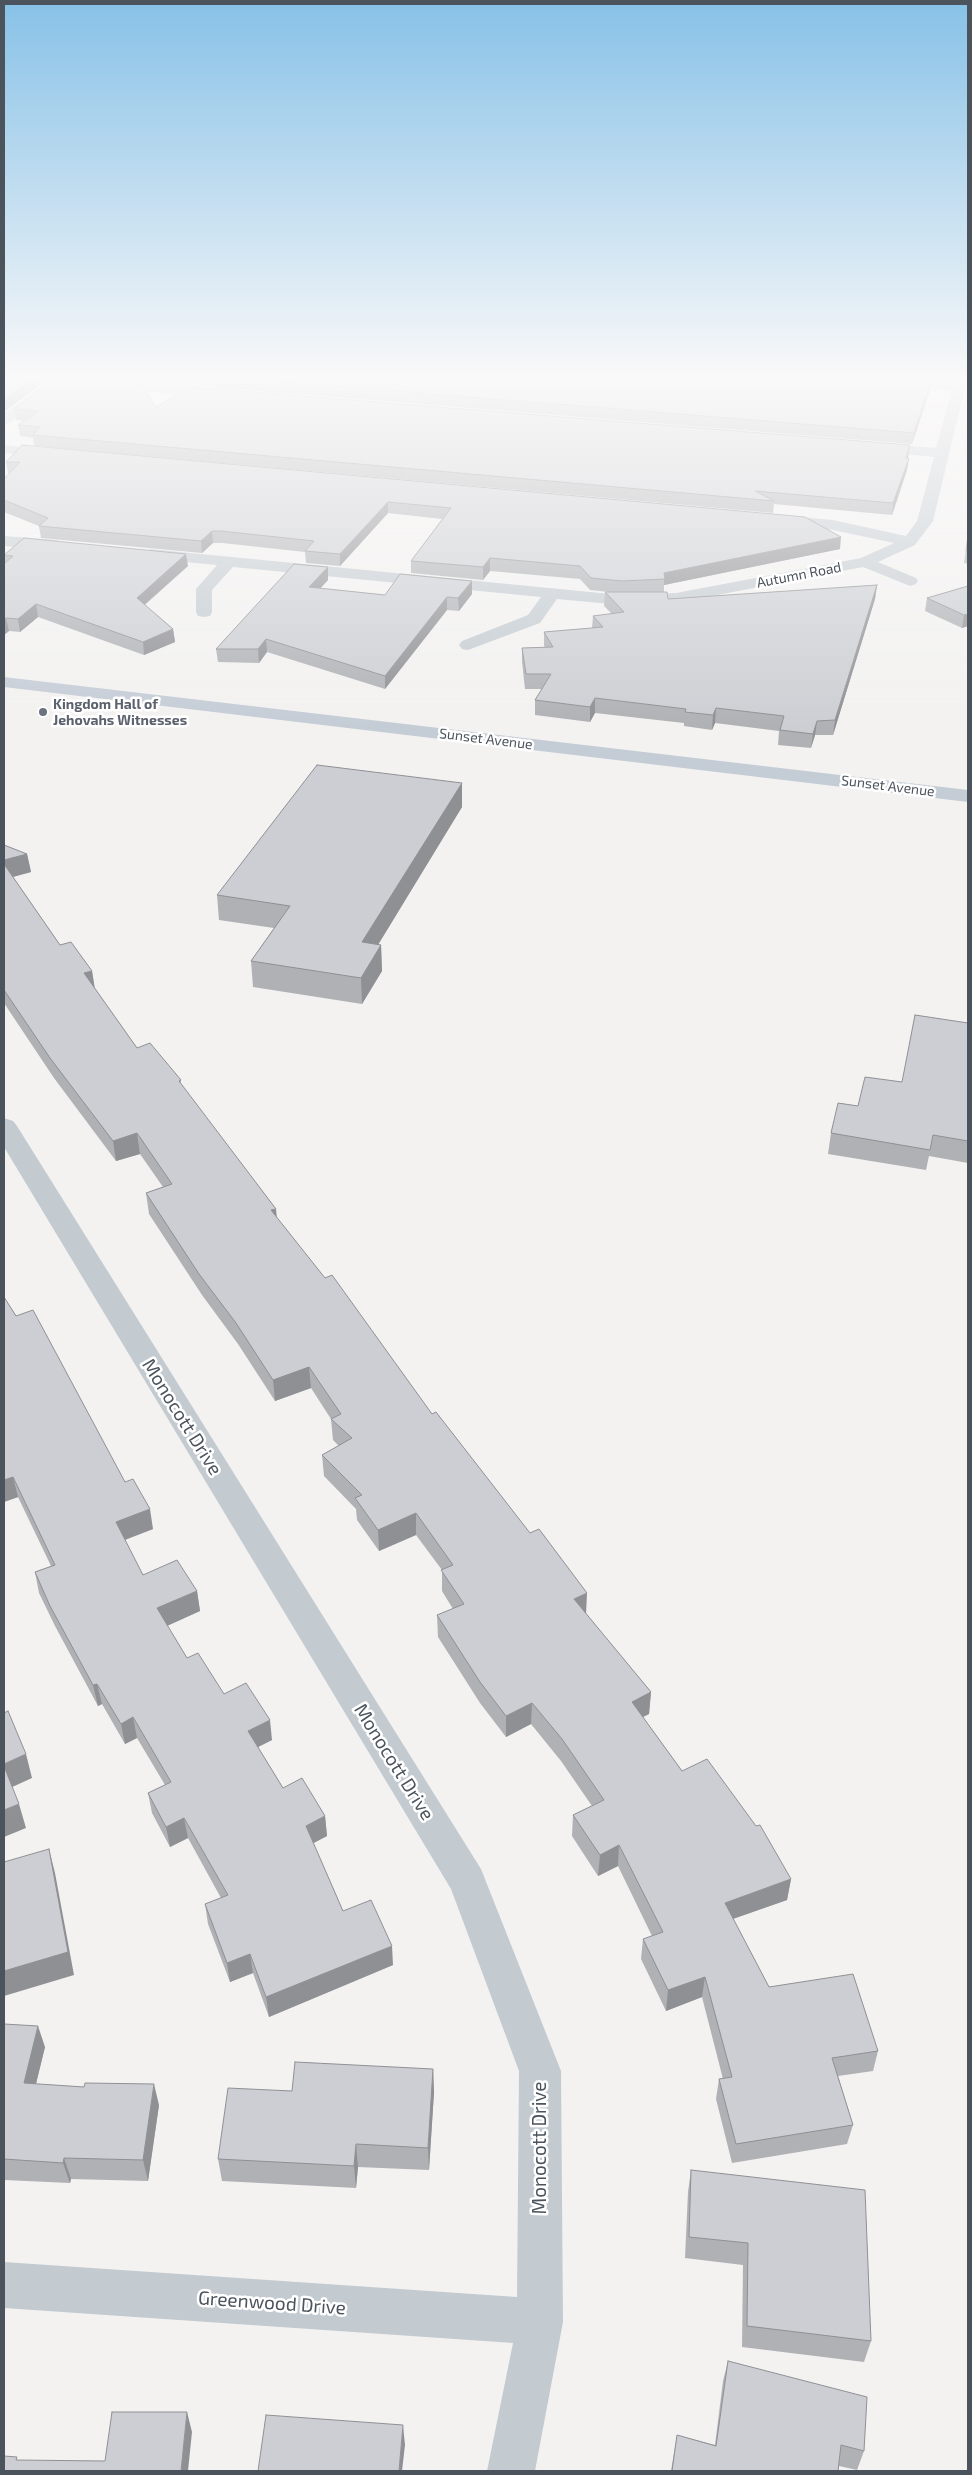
<!DOCTYPE html>
<style>
body{margin:0}
#map{position:relative;width:972px;height:2475px;overflow:hidden;background:#f3f2f1;font-family:"Exo 2",sans-serif}
canvas{display:block}
.frame{position:absolute;inset:0;border:5px solid #4b545d;pointer-events:none}
</style>
<div id="map">
<canvas width="972" height="2475"></canvas>
<div class="frame"></div>
</div>
<script>
const c = document.querySelector('canvas').getContext('2d');
c.lineJoin = 'round';
const poly = rows => new Path2D(rows.map(r => 'M' + r).join(''));
function fill(path, color) { c.fillStyle = color; c.fill(path, 'evenodd'); }
function trace(path, color, width, dash) { c.strokeStyle = color; c.lineWidth = width; c.lineCap = dash ? 'butt' : 'round'; c.setLineDash(dash || []); c.stroke(path); }
function drawText(font, color, halo, rows, align = 'center') {
  c.font = font + ' "Exo 2",sans-serif'; c.lineWidth = 5; c.setLineDash([]); c.textBaseline = 'middle'; c.strokeStyle = halo; c.fillStyle = color; for (const [text, x, y, turn = 0] of rows) {
    c.save(); c.translate(x, y); c.rotate((+turn || 0) * Math.PI / 180); c.textAlign = isNaN(turn) ? turn : align; if (halo) c.strokeText(text, 0, 0); c.fillText(text, 0, 0); c.restore();
  }
}
fill(poly([
 [106,381,221,390,227,394,221,398,101,388,100,385,106,381],
 [876,381,933,381,959,383,965,387,933,521,915,545,878,562,916,578,918,581,916,584,910,586,863,567,676,603,621,605,557,599,540,623,468,650,462,649,459,645,462,641,528,615,541,597,233,567,212,590,212,612,210,616,204,617,198,616,196,612,196,589,217,565,150,559,142,554,150,549,621,595,676,593,861,558,894,543,833,530,779,525,771,520,779,515,833,520,906,536,917,521,934,457,871,451,864,447,871,443,936,448,952,390,882,385,876,381],
 [4,445,55,450,62,454,55,458,4,453,4,445],
 [4,536,57,540,65,545,57,550,4,546,4,536],
 [4,1118,13,1121,17,1126,481,1869,561,2071,563,2322,535,2471,487,2471,513,2343,4,2308,4,2262,517,2297,519,2071,451,1889,4,1147,4,1118]
]), '#c3cbd1');
fill(poly([
 [49,381,64,381,9,423,4,424,4,414,49,381]
]), '#c3cbd1');
fill(poly([
 [4,677,968,790,968,802,4,687,4,677]
]), '#c4ccd6');
fill(poly([
 [210,381,932,381,930,390,912,444,210,387],
 [156,407,908,458,907,470,892,515,774,504,773,513,34,446,33,438,20,436,18,425,25,421,16,420,14,409],
 [22,445,840,549,664,585,664,592,668,599,877,585,875,599,833,735,815,735,811,748,778,745,779,731,715,723,712,730,684,726,684,723,595,713,590,722,535,715,535,700,542,689,525,689,522,662,522,648,545,647,544,646,544,632,592,628,593,616,612,614,604,606,605,592,609,592,590,590,580,579,490,571,483,580,411,573,411,561,442,519,388,513,340,566,306,563,305,552,222,543,213,543,202,553,41,538,39,526,4,512,4,479,10,473,8,473,6,462],
 [968,535,968,564,964,563],
 [4,555,188,566,145,605,173,629,175,642,144,655,38,617,20,632,9,631,4,635,5,563],
 [328,567,328,580,320,588,385,595,472,594,459,611,447,610,385,689,267,652,259,663,218,662,216,649],
 [968,586,968,626,962,628,925,611,927,598],
 [462,783,462,807,378,944,381,945,382,971,362,1004,253,987,251,961,274,928,219,920,217,895],
 [4,845,27,854,31,872,13,877,60,945,92,971,95,989,137,1048,181,1080,181,1084,277,1219,432,1414,586,1614,651,1692,649,1714,643,1717,682,1771,791,1879,787,1900,733,1919,769,1987,878,2051,873,2071,838,2076,853,2125,847,2144,732,2163,716,2099,719,2079,723,2079,702,1997,666,2011,641,1959,643,1939,652,1936,618,1866,598,1876,572,1836,573,1815,592,1806,561,1761,531,1724,506,1737,480,1703,438,1637,437,1615,453,1609,442,1591,442,1570,416,1535,379,1551,357,1520,356,1509,324,1476,322,1455,339,1446,333,1440,331,1419,311,1388,275,1401,238,1344,202,1295,149,1214,146,1193,163,1187,140,1154,116,1161,54,1078,4,1003],
 [968,1023,968,1163,929,1156,926,1170,828,1154,831,1133,858,1106,902,1082],
 [4,1297,125,1482,153,1529,125,1540,143,1575,197,1591,200,1611,167,1626,187,1658,272,1740,258,1747,283,1788,325,1816,327,1836,313,1843,343,1911,393,1965,269,2017,253,1973,230,1982,208,1924,205,1904,221,1898,188,1838,170,1847,152,1813,148,1793,165,1785,137,1738,125,1744,102,1704,98,1706,55,1626,39,1593,35,1572,51,1566,18,1497,4,1502],
 [4,2024,45,2047,36,2084,159,2105,148,2181,71,2179,70,2183,4,2180],
 [433,2069,434,2092,429,2170,358,2167,356,2188,222,2181,218,2159,292,2091],
 [691,2170,871,2341,864,2362,742,2347,743,2265,685,2258,688,2192],
 [728,2361,864,2451,857,2470,839,2466,838,2471,671,2471,677,2435,715,2445,723,2381]
]), '#afb1b5');
fill(poly([
 [30,381,46,381,4,412,4,400],
 [932,381,930,390,912,444,914,433],
 [910,445,908,457,904,469,906,458],
 [909,458,907,470,892,515,893,503],
 [388,502,388,513,340,566,340,554],
 [212,531,213,543,202,553,201,541],
 [841,537,840,549,664,585,664,573],
 [186,554,188,566,138,610,137,598],
 [490,558,490,571,483,580,483,567],
 [328,567,328,580,310,600,309,587],
 [472,581,472,594,459,611,458,598],
 [877,585,875,599,833,735,835,720],
 [447,597,447,610,385,689,385,676],
 [36,604,38,617,20,632,18,619],
 [968,614,968,626,962,628,964,615],
 [6,618,9,631,4,635,4,620],
 [173,629,175,642,144,655,143,642],
 [266,639,267,652,259,663,258,649],
 [595,698,595,713,590,722,590,707],
 [716,708,715,723,712,730,713,715],
 [817,721,815,735,811,748,813,734],
 [462,783,462,807,364,968,362,942],
 [27,854,31,872,5,879,4,874,4,860],
 [381,945,382,971,362,1004,361,978],
 [92,971,95,991,84,973],
 [137,1133,140,1154,116,1161,113,1141],
 [276,1209,278,1229,271,1210],
 [309,1367,311,1388,275,1401,273,1380],
 [13,1477,18,1497,4,1502,4,1480],
 [150,1509,153,1529,119,1542,116,1522],
 [416,1513,416,1535,379,1551,378,1530],
 [197,1591,200,1611,160,1629,157,1608],
 [587,1593,586,1615,574,1599],
 [97,1684,102,1704,98,1706,93,1685],
 [651,1692,649,1714,630,1723,632,1702],
 [532,1703,531,1724,506,1737,506,1716],
 [133,1717,137,1738,125,1744,121,1724],
 [270,1720,272,1740,250,1751,248,1731],
 [26,1754,32,1778,10,1788,4,1767,4,1764],
 [19,1804,26,1828,4,1837,4,1810],
 [325,1816,327,1836,308,1846,306,1826],
 [184,1818,188,1838,170,1847,166,1827],
 [619,1845,618,1866,598,1876,600,1855],
 [49,1849,55,1873,74,1975,4,1996,4,1971],
 [791,1879,787,1900,721,1923,725,1903],
 [392,1946,393,1965,269,2017,266,1997],
 [250,1954,253,1973,230,1982,227,1963],
 [705,1977,702,1997,666,2011,668,1990],
 [38,2026,45,2047,31,2104,24,2083],
 [433,2069,434,2092,429,2170,428,2148],
 [154,2084,159,2105,148,2181,143,2160],
 [356,2144,358,2167,356,2188,354,2166],
 [64,2158,71,2179,70,2183,63,2163],
 [187,2412,192,2432,188,2471,181,2471],
 [403,2425,405,2445,402,2471,399,2471]
]), '#8f9094');
const building = poly([
 [4,381,30,381,4,400,4,381],
 [52,381,116,381,140,383,156,407,190,387,910,445,906,458,909,458,893,503,755,491,774,501,33,435,40,427,18,425,39,411,14,409,52,381],
 [272,381,931,381,914,433,272,381],
 [22,445,805,517,841,537,664,573,665,579,622,581,591,578,580,566,490,558,483,567,411,561,451,508,388,502,340,554,305,551,314,541,221,531,212,531,201,541,39,526,48,518,4,500,4,479,20,462,6,462,22,445],
 [968,535,968,551,966,551,968,535],
 [24,538,186,554,137,598,173,629,143,642,36,604,18,619,6,618,4,620,4,564,13,556,4,555,24,538],
 [294,564,328,567,309,587,385,595,400,574,472,581,458,598,447,597,385,676,266,639,258,649,216,649,294,564],
 [877,585,835,720,817,721,813,734,780,730,784,716,716,708,713,715,685,712,686,709,595,698,590,707,535,700,551,674,526,674,522,648,553,647,544,632,603,627,593,616,624,612,605,592,667,592,668,599,877,585],
 [968,586,968,614,964,615,927,598,968,586],
 [317,765,462,783,362,942,381,945,361,978,251,961,290,906,217,895,317,765],
 [4,845,27,854,4,860,4,845],
 [4,864,60,945,71,942,92,971,84,973,137,1048,150,1043,181,1080,179,1081,276,1209,271,1210,325,1278,332,1275,432,1414,436,1412,530,1533,539,1529,587,1593,574,1599,651,1692,632,1702,682,1771,707,1759,756,1826,760,1825,791,1879,725,1903,769,1987,853,1974,878,2051,832,2058,853,2125,736,2144,719,2079,732,2077,705,1977,668,1990,643,1939,663,1932,619,1845,600,1855,573,1815,604,1800,562,1739,532,1703,506,1716,480,1682,437,1615,464,1604,441,1570,453,1565,416,1513,378,1530,355,1498,362,1495,322,1455,352,1438,331,1419,341,1414,309,1367,273,1380,236,1323,199,1274,146,1193,172,1184,137,1133,113,1141,50,1058,4,990,4,864],
 [915,1015,968,1023,968,1141,933,1135,930,1150,831,1133,838,1103,858,1106,865,1077,902,1082,915,1015],
 [4,1297,16,1316,33,1310,125,1482,133,1479,150,1509,116,1522,143,1575,177,1560,197,1591,157,1608,187,1658,198,1653,224,1694,246,1683,270,1720,248,1731,283,1788,302,1778,325,1816,306,1826,343,1911,371,1900,392,1946,266,1997,250,1954,227,1963,205,1904,228,1895,184,1818,166,1827,148,1793,171,1782,133,1717,121,1724,97,1684,93,1685,50,1606,35,1572,55,1565,13,1477,4,1480,4,1297],
 [8,1711,26,1754,4,1764,4,1713,8,1711],
 [4,1766,19,1804,4,1810,4,1766],
 [49,1849,68,1952,4,1971,4,1862,49,1849],
 [4,2024,38,2026,24,2083,84,2087,85,2083,154,2084,143,2160,64,2158,63,2163,4,2159,4,2024],
 [295,2062,433,2069,428,2148,356,2144,354,2166,218,2159,228,2088,292,2091,295,2062],
 [691,2170,865,2190,871,2341,747,2326,748,2243,689,2237,691,2170],
 [728,2361,867,2397,864,2451,841,2445,838,2471,672,2471,677,2435,716,2446,728,2361],
 [112,2412,187,2412,181,2471,4,2471,4,2456,17,2457,16,2460,105,2461,112,2412],
 [266,2415,403,2425,399,2471,258,2471,266,2415]
]);
fill(building, '#ccced3');
trace(building, '#8f9094', 1);
const sky = c.createLinearGradient(0, 0, 0, 728);
sky.addColorStop(0, '#87c1e7');
sky.addColorStop(0.52, '#faf9f9');
sky.addColorStop(1, '#faf9f900');
c.fillStyle = sky;
c.fillRect(0, 0, 972, 728);
for (const [x, y, r, color] of [
 [43,712,5,"#6b7280"]
]) { const dot = new Path2D(); dot.arc(x, y, r, 0, 2 * Math.PI); c.fillStyle = color; c.fill(dot); trace(dot, '#fff', 2); }
drawText('14px', '#4b545d', '#fff', [
 ["Autumn Road",799,575,-11],
 ["Sunset Avenue",486,739,7],
 ["Sunset Avenue",888,786,7]
]);
drawText('bold 14px', '#5b616d', '#fff', [
 ["Kingdom Hall of",53,704],
 ["Jehovahs Witnesses",53,720]
], 'left');
drawText('19px', '#4b545d', '#fff', [
 ["Monocott Drive",182,1417,58],
 ["Monocott Drive",394,1762,58],
 ["Monocott Drive",540,2148,-90],
 ["Greenwood Drive",272,2303,4]
]);
</script>
